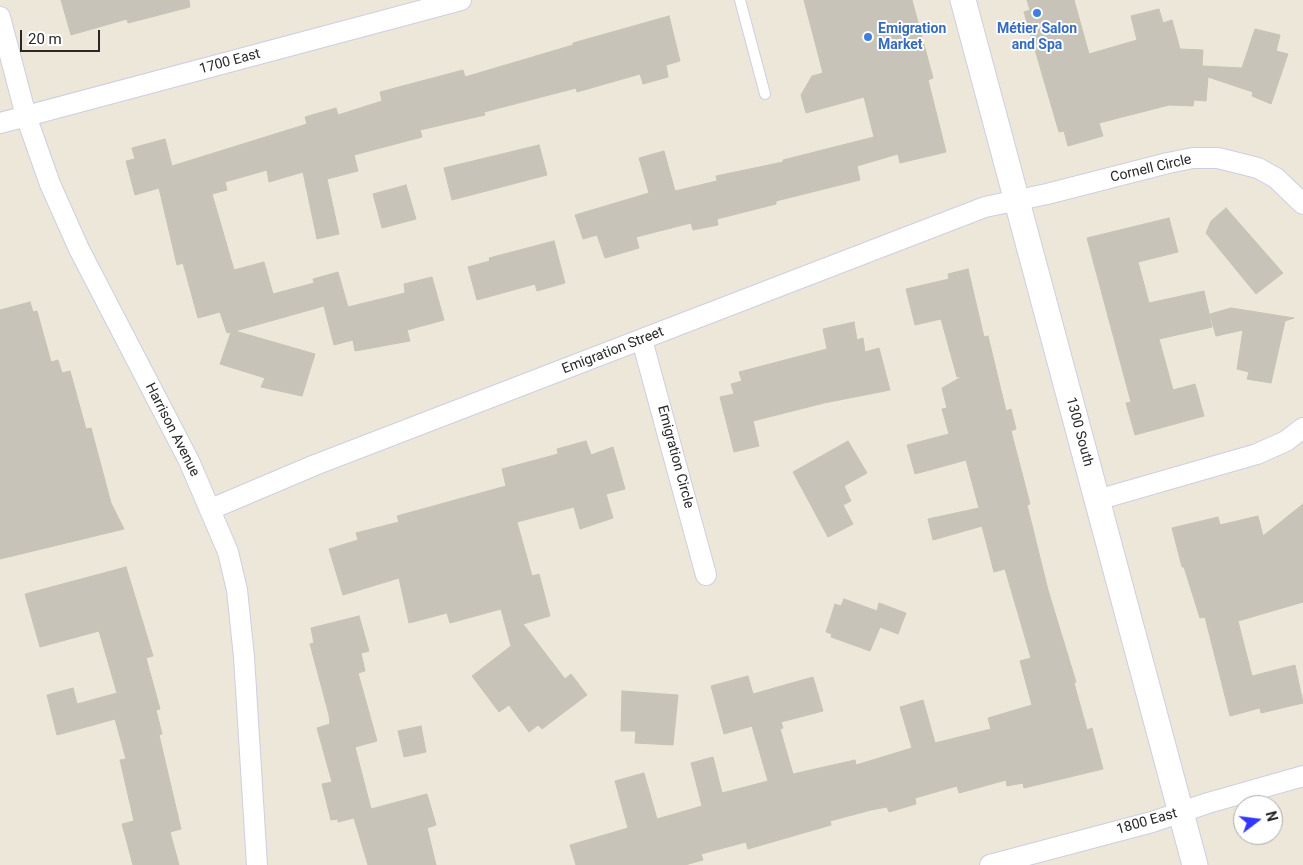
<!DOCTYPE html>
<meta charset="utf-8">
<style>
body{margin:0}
#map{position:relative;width:1303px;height:865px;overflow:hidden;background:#ece7d8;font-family:Roboto,sans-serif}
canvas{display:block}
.north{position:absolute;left:1233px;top:795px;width:50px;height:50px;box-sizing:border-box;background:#fff;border:1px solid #a9a9a9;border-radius:50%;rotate:75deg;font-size:14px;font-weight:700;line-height:20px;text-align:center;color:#282828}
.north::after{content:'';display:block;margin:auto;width:18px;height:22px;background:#3237ff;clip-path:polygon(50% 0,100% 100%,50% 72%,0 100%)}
.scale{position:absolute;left:20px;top:30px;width:80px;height:22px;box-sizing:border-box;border:2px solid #282828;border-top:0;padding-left:6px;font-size:15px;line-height:18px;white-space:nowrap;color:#282828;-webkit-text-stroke:4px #fff;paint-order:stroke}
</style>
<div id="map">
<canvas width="1303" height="865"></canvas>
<div class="north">N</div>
<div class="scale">20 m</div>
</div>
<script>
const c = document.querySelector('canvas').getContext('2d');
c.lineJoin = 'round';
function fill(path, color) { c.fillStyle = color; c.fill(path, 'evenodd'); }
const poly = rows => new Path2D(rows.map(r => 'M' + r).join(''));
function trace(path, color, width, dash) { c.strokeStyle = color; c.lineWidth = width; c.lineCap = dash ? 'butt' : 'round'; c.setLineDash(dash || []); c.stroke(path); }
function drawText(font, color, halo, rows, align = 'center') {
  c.font = font + ' Roboto,sans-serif'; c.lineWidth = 4; c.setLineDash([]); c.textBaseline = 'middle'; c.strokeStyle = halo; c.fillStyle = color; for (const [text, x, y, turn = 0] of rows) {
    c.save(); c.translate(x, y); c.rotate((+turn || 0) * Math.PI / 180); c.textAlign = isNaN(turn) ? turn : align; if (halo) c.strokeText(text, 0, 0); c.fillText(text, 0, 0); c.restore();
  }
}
const building = poly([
 [61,0,189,0,190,7,128,23,127,19,71,35,61,0],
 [804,0,912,0,933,78,928,80,946,152,900,163,898,154,857,166,860,180,776,201,776,204,717,219,718,225,693,230,691,223,636,237,639,248,605,258,597,235,583,239,575,215,649,193,639,158,664,151,675,191,717,181,716,176,783,162,783,160,874,137,864,97,806,113,801,95,812,76,823,73,804,0],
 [1027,0,1074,0,1089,54,1137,40,1131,16,1159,9,1163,23,1172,20,1180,49,1203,50,1202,66,1242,68,1255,29,1280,35,1276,51,1288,54,1271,104,1252,96,1253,92,1208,77,1206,101,1194,100,1193,106,1169,105,1099,123,1103,136,1068,146,1064,131,1059,132,1024,12,1030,10,1027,0],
 [669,16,680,61,666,65,668,77,643,84,640,74,577,92,576,88,484,112,485,115,420,130,422,137,354,155,358,171,327,179,339,234,317,239,303,172,269,182,267,170,225,182,227,190,212,194,234,270,264,262,273,294,314,283,313,279,338,272,348,307,405,293,404,284,432,277,444,320,407,330,410,341,355,351,353,340,334,345,324,306,235,331,315,354,302,396,261,387,265,378,220,364,231,332,227,333,220,312,198,318,183,263,177,265,159,188,135,195,126,161,135,159,132,148,165,139,172,166,307,124,305,117,336,108,338,115,382,101,380,92,463,70,465,77,573,45,573,43,669,16],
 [539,145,547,175,452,200,444,168,539,145],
 [406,185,416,219,382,228,373,194,406,185],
 [1226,208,1283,273,1256,294,1206,233,1211,221,1226,208],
 [1169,218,1178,252,1138,262,1149,303,1204,291,1212,327,1159,339,1173,390,1195,384,1204,416,1135,435,1126,403,1131,402,1087,238,1169,218],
 [554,241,565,283,537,291,535,284,477,300,468,267,490,261,489,258,554,241],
 [968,269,984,337,988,336,1006,411,1011,409,1016,429,1011,431,1030,504,1027,505,1048,590,1076,682,1074,683,1087,730,1092,728,1103,769,1024,788,1023,783,1007,786,1006,780,959,793,957,786,915,798,916,804,889,812,887,807,871,810,830,821,831,825,748,849,746,842,701,854,703,860,685,865,576,865,570,845,628,828,615,781,644,773,657,819,702,806,691,763,713,757,722,793,768,781,752,726,724,734,711,686,748,676,753,694,813,677,823,711,781,722,783,728,780,729,793,774,855,760,856,765,912,748,900,707,923,700,935,743,991,729,988,718,1032,705,1020,661,1031,658,1005,569,994,572,982,526,933,540,928,519,979,508,966,460,915,474,907,445,949,434,942,409,947,408,942,388,963,376,957,377,941,319,915,325,906,289,949,279,948,274,968,269],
 [30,302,33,312,37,311,51,362,58,360,62,373,70,371,86,429,91,428,111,503,124,529,0,559,0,310,30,302],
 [1231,308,1294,318,1285,321,1271,383,1247,379,1249,372,1237,369,1243,330,1216,336,1210,314,1231,308],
 [854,322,857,340,863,338,865,352,879,348,890,390,824,403,753,421,759,446,734,452,720,397,734,394,731,384,742,381,739,372,827,349,823,329,854,322],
 [586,441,591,455,613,447,625,489,606,494,613,518,580,529,574,507,517,522,532,576,539,574,550,616,523,624,565,679,571,674,587,695,542,729,538,725,529,732,509,705,499,712,472,676,511,646,501,609,450,623,447,613,409,623,399,578,343,595,329,549,358,540,356,533,399,522,397,516,506,486,502,469,558,454,557,449,586,441],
 [848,441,867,473,844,486,851,501,843,505,853,524,828,537,793,472,848,441],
 [1303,504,1303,602,1238,621,1252,676,1295,665,1303,703,1261,713,1260,708,1230,716,1205,617,1200,618,1184,567,1182,567,1172,528,1218,517,1220,525,1258,516,1263,536,1303,504],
 [126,567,153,656,146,658,160,709,156,710,162,734,159,735,181,829,170,832,179,865,133,865,122,824,134,821,120,760,126,759,115,719,57,735,47,695,73,688,77,704,117,693,99,631,40,647,25,594,126,567],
 [844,599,877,611,879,603,906,613,898,634,880,627,870,651,831,637,832,634,826,632,835,604,841,606,844,599],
 [359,616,369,651,361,653,365,671,358,673,377,741,355,747,371,809,427,794,436,825,427,828,436,865,368,865,354,818,338,822,338,819,331,820,322,784,332,782,317,728,330,724,329,715,310,644,314,643,311,628,359,616],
 [622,691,678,695,673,745,635,743,636,731,621,731,622,691],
 [421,726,426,752,404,757,398,731,421,726]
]);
fill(building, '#c7c3b8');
trace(building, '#c7c3b2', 1);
const service = poly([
 [740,0,765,94]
]);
const minor = poly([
 [0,17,26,116,50,184,79,249,189,461,228,552,237,590,244,657,257,865],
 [0,123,461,0],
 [642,340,706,575],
 [1097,500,1257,454,1286,441,1303,428],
 [211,509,315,465,985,207,1047,194,1168,163,1193,158,1218,158,1258,168,1276,178,1303,204],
 [990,865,1152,822,1208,803,1303,776]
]);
const tertiary = poly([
 [963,0,1195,865]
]);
trace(service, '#cecee3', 12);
trace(minor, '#cecee3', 22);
trace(tertiary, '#cecee3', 27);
trace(service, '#fff', 10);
trace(minor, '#fff', 20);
trace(tertiary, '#fff', 25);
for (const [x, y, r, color] of [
 [1037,13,5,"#3f7fe0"],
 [868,37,5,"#3f7fe0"]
]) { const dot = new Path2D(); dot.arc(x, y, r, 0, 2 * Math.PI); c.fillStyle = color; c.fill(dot); trace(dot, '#fff', 2); }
drawText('bold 14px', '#366cbe', '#fff', [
 ["Emigration",878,29],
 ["Market",878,45],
 ["Métier Salon",1037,29,"center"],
 ["and Spa",1037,45,"center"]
], 'left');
drawText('14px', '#282828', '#fff', [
 ["1700 East",230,62,-15],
 ["Cornell Circle",1151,169,-13],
 ["Emigration Street",613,351,-21],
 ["Harrison Avenue",172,430,63],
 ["1300 South",1079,432,75],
 ["Emigration Circle",675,457,75],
 ["1800 East",1147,822,-16]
]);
</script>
